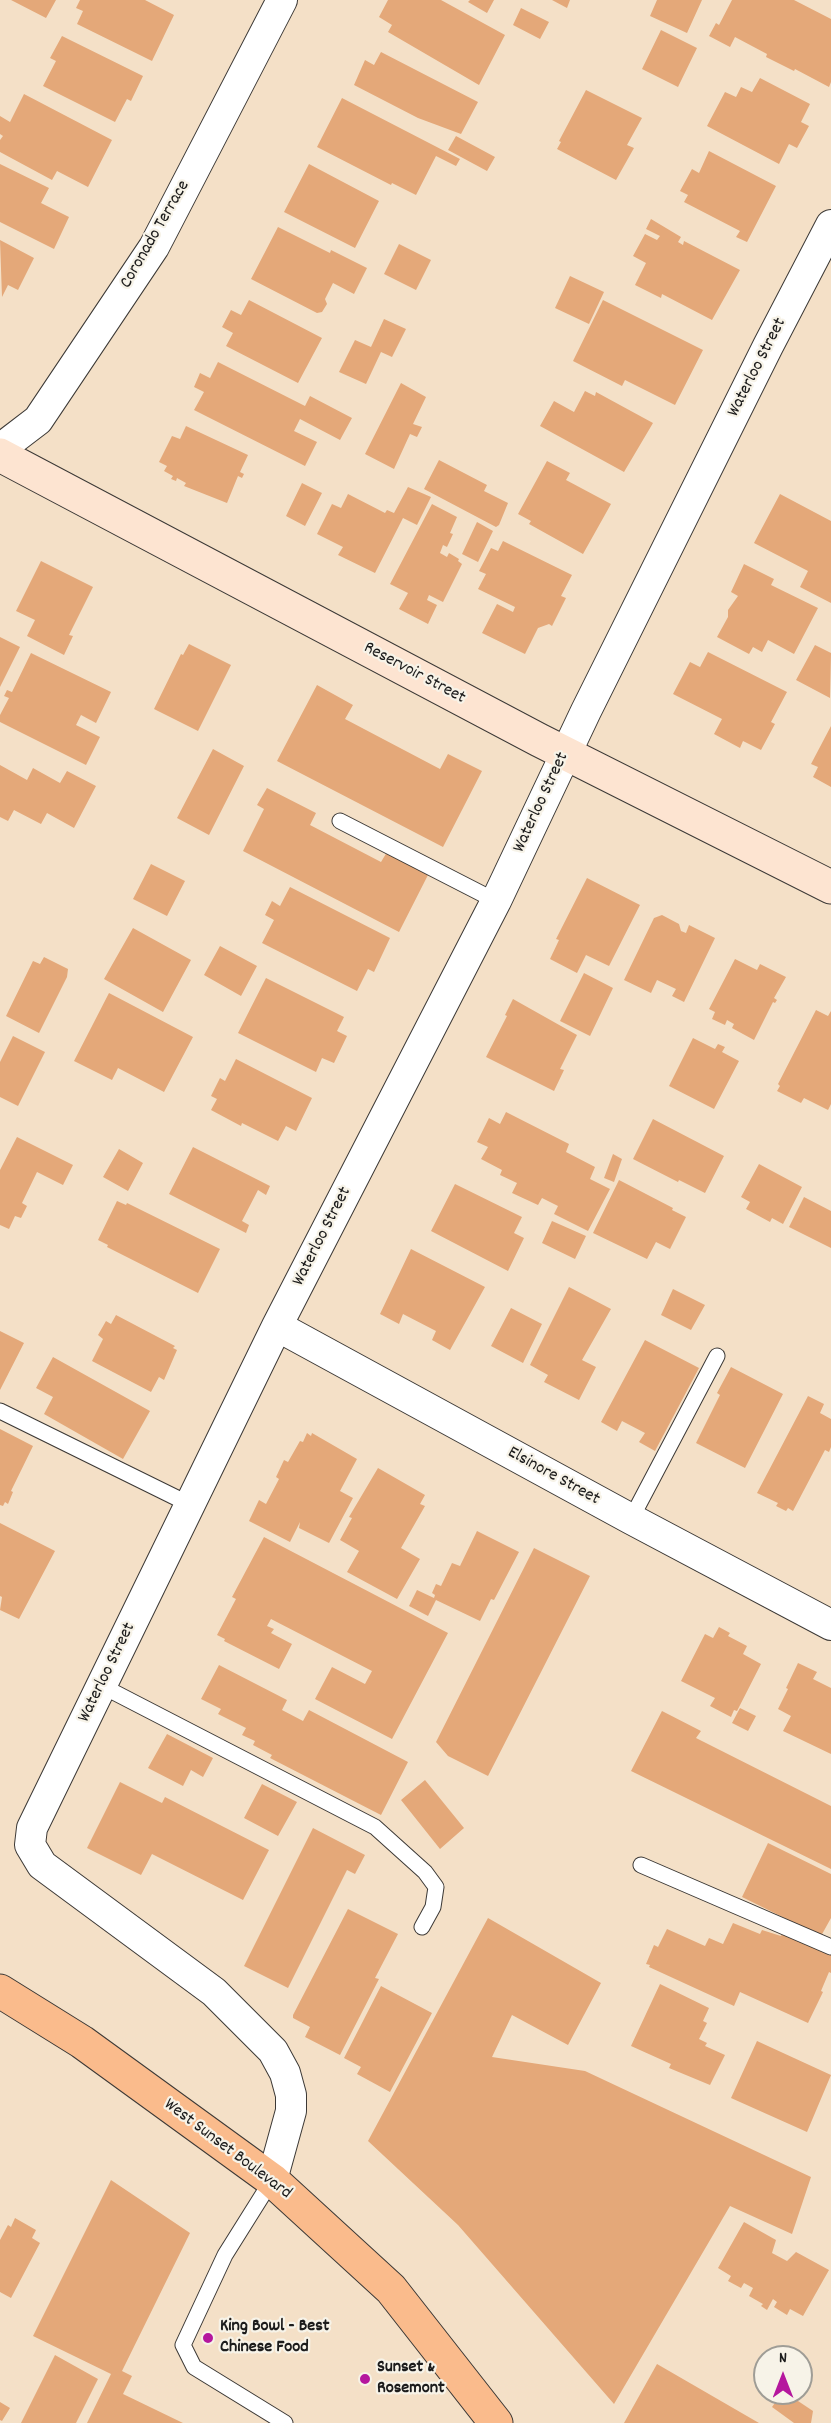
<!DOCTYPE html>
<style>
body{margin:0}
#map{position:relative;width:831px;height:2423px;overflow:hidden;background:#f4e0c7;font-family:Dekko,sans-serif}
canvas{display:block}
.north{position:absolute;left:753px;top:2345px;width:60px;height:60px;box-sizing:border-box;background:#f7f3e8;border:2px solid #9f9d96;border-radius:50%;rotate:0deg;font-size:16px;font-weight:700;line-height:24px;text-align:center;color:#1c1c1c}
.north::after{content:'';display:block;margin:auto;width:21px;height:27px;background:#b5179e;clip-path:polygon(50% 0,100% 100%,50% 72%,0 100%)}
</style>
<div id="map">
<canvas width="831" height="2423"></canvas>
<div class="north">N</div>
</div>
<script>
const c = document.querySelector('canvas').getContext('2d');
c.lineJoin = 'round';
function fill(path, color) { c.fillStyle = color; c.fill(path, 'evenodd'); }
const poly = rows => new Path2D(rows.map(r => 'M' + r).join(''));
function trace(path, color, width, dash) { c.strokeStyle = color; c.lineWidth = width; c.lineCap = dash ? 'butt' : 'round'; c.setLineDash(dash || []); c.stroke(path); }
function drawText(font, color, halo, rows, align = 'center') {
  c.font = font + ' Dekko,sans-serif'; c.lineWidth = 4.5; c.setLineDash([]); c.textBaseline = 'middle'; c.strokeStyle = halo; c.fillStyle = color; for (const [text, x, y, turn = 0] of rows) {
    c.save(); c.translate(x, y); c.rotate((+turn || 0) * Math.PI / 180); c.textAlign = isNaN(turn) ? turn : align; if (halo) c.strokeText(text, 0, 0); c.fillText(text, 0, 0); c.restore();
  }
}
fill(poly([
 [11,0,56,0,46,18],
 [80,0,145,0,174,15,152,61,77,24,83,11,76,8],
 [388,0,441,0,505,35,479,85,388,32,392,25,379,17],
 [470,0,494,0,487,13,468,2],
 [552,0,570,0,567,8],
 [657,0,702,0,687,33,650,16],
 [732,0,794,0,831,19,831,82,829,87,795,69,794,71,766,57,767,54,735,37,730,47,709,36,716,23,719,25],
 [521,8,549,22,540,39,513,25],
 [661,30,697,48,678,87,642,69],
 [62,36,143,76,131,101,127,99,115,122,43,86,56,61,50,58],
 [381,52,478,102,461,134,418,118,354,85,365,60,374,65],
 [760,78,810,104,801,122,809,126,797,148,789,144,779,164,707,126,725,92,736,97,741,87,752,92],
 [586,90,642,118,627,145,634,148,616,180,557,149,561,142,559,141],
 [24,94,112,140,88,187,57,171,52,180,0,152,0,140,3,136,0,134,0,116,10,122],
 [342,98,460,159,456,166,436,156,416,195,392,183,391,185,317,147],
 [456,136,495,157,487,171,448,150],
 [709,151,776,186,747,242,736,237,740,231,684,202,688,195,680,191,692,169,699,173],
 [0,164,49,188,41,203,69,217,54,249,0,222],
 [309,164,379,201,355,248,284,212],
 [651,219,681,237,678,242,683,245,684,241,740,270,712,320,662,294,661,298,635,285,646,263,633,256,645,234,657,240,660,236,646,229],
 [278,227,330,253,331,250,367,268,354,294,333,283,325,299,327,304,322,312,317,313,251,279],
 [0,240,34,258,18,290,8,285,2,297],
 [399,244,431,260,416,290,384,274],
 [570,276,604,292,589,324,555,308],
 [249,300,322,338,298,383,226,346,233,333,222,327,231,310,241,315],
 [603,300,703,350,675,405,625,380,622,386,573,361],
 [384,319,406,329,392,357,381,352,366,384,339,372,355,340,371,347],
 [218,362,305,406,310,396,352,418,340,440,300,419,294,431,317,442,305,466,194,410,204,392,194,387,200,373,210,378],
 [401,383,426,397,413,424,422,427,417,437,410,434,394,469,365,454],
 [585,391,595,396,596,392,653,423,624,472,540,426,554,401,574,412],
 [186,426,248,455,240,472,244,474,242,478,238,476,227,503,184,486,186,483,177,478,176,481,171,479,173,476,164,471,167,466,159,462,172,436,180,439],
 [439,460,487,485,484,491,508,503,499,525,496,527,424,489],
 [547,461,570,473,566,480,611,504,583,554,529,524,531,521,518,514],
 [302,483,322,493,305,526,286,516],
 [408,487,431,497,417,525,403,518,375,573,338,555,343,547,317,534,332,504,341,508,348,494,385,513,387,510,394,513],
 [780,494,831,521,831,603,800,587,808,571,754,543],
 [432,504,457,517,450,533,453,534,447,547,443,545,440,553,447,557,449,553,459,559,458,561,462,564,443,602,429,595,427,600,437,605,428,624,399,609,408,593,390,584],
 [477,522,493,531,478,562,462,554],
 [503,541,572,575,561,596,566,598,552,626,549,624,538,628,525,654,482,633,497,604,513,612,515,607,478,589,486,574,479,571,491,548,498,551],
 [41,561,93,587,69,635,73,636,64,655,27,636,35,620,16,611],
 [744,564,774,579,771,585,818,608,794,654,768,640,762,652,753,647,749,654,717,637,728,617,728,610,738,596,731,592],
 [0,637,20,647,0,687],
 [189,644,231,665,198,731,154,709,181,654,183,655],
 [815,645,831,653,830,698,796,680],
 [708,652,787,692,771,722,775,724,761,750,743,741,740,748,714,734,722,719,673,694,690,662,700,667],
 [31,653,111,692,96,723,81,715,76,725,100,737,86,765,0,722,0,715,9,698,4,696,7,690,12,692],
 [317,685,353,705,345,719,440,769,448,754,482,771,443,847,277,761],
 [831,726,831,787,813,777,818,767,811,764],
 [213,749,244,766,209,835,177,818],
 [0,765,27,780,33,768,60,783,67,771,96,786,74,828,47,813,41,824,14,810,8,821,0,817],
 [267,788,316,813,310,825,381,862,387,852,429,873,399,932,243,851,264,809,257,805],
 [151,864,185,881,167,916,133,899],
 [587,878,640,905,609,966,586,955,577,973,550,959,559,940,556,939],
 [290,887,390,938,374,972,368,969,357,991,262,943,274,920,265,915,272,901,280,906],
 [662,915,679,924,681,931,686,933,689,925,715,938,684,1002,672,996,676,989,657,980,651,993,624,980,654,918],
 [133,928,191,960,163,1012,104,979],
 [220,946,257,966,241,996,204,975],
 [44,957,68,969,67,977,39,1033,6,1016,33,961,40,964],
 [735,959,757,970,760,964,786,977,774,998,777,1000,775,1003,773,1002,754,1040,732,1028,734,1024,727,1020,725,1025,712,1019,715,1012,709,1009],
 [584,973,613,988,590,1036,560,1021],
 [266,978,344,1017,337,1031,347,1036,334,1063,322,1058,316,1072,238,1033],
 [109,993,193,1037,164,1092,118,1068,112,1080,74,1061],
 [513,999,577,1035,560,1069,564,1070,554,1091,486,1057,507,1016,505,1015],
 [816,1010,828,1016,831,1011,831,1104,828,1110,804,1098,801,1103,777,1091,780,1086,778,1084],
 [13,1036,45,1052,18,1106,0,1097,0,1062],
 [693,1038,715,1049,718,1044,725,1047,722,1052,739,1061,714,1109,669,1086],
 [236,1059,312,1098,296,1131,286,1126,278,1141,242,1123,241,1126,211,1110,217,1099,211,1096,220,1078,225,1081],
 [506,1112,569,1144,566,1152,595,1167,590,1179,610,1189,588,1231,554,1214,558,1206,542,1198,538,1205,512,1193,517,1183,500,1175,502,1170,481,1159,488,1147,477,1142,489,1118,500,1124],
 [653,1119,724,1156,705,1193,679,1180,678,1182,633,1159],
 [17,1137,73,1165,63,1185,37,1172,22,1203,27,1206,21,1218,15,1216,9,1229,0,1225,0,1170],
 [193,1147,270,1186,266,1195,258,1190,242,1221,249,1225,246,1233,169,1194],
 [119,1149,143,1163,128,1191,103,1177],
 [613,1154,622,1159,614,1182,604,1178],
 [759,1164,802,1187,783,1224,772,1218,770,1222,746,1209,750,1202,741,1197],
 [619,1180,673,1208,672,1210,686,1217,670,1249,656,1242,647,1259,593,1233],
 [455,1184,522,1217,514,1233,524,1238,508,1271,431,1231],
 [804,1197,831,1211,831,1248,789,1227],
 [117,1201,126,1205,127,1203,220,1249,198,1293,107,1247,108,1245,98,1240],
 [552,1221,586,1236,575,1259,542,1243],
 [411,1249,485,1287,450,1350,432,1340,436,1331,403,1314,399,1324,380,1314],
 [569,1287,611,1309,582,1360,596,1367,579,1400,544,1382,548,1375,530,1365],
 [673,1289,705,1305,691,1330,661,1315],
 [511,1308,542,1324,523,1363,491,1346],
 [116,1315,175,1346,173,1348,177,1350,164,1380,159,1377,151,1392,92,1361,103,1339,98,1335,106,1321,111,1324],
 [0,1331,24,1343,0,1390],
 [645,1340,699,1368,655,1451,639,1442,645,1433,622,1421,617,1431,601,1422],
 [53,1357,150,1411,123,1459,44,1414,53,1397,36,1388],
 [731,1367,783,1394,745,1468,696,1443,720,1395,717,1393],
 [808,1396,824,1404,820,1413,831,1419,831,1447,829,1452,825,1450,793,1511,788,1508,786,1511,776,1506,778,1503,757,1493],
 [0,1429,33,1446,11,1491,13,1492,8,1504,5,1502,3,1506,0,1505],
 [307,1433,311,1436,312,1433,357,1459,340,1491,353,1498,329,1543,299,1528,300,1522,290,1542,249,1521,259,1500,266,1504,279,1479,276,1477,284,1460,288,1462,300,1441,303,1442],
 [378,1468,425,1495,420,1504,425,1506,401,1548,420,1559,397,1599,347,1572,359,1551,340,1540,352,1518,349,1517],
 [0,1523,55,1551,19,1619,0,1610,2,1597,0,1596],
 [477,1531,519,1552,494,1600,491,1599,480,1621,436,1600,428,1616,409,1606,417,1590,434,1598,435,1595,432,1593,436,1584,441,1586,452,1563,460,1566],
 [264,1537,448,1633,392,1739,315,1699,332,1667,365,1684,372,1671,271,1619,267,1626,274,1629,271,1633,292,1644,279,1669,224,1641,225,1639,217,1635,236,1599,232,1597],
 [534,1548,590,1576,488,1776,448,1756,436,1742],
 [719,1627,730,1633,728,1636,747,1646,743,1654,761,1664,737,1711,734,1710,731,1717,710,1706,715,1698,681,1681,705,1634,713,1638],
 [798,1663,817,1672,813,1679,831,1688,831,1754,783,1731,791,1716,778,1709,788,1689,786,1688],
 [219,1665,287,1700,282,1710,303,1721,309,1710,408,1762,381,1815,270,1758,272,1755,253,1745,255,1741,242,1735,246,1728,218,1714,221,1709,201,1699],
 [740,1708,756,1716,748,1731,732,1723],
 [662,1711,701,1731,696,1738,831,1806,831,1869,631,1771],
 [167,1734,213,1758,203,1777,191,1770,183,1786,148,1768],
 [425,1780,464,1828,440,1849,401,1800],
 [120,1782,162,1803,165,1797,269,1850,243,1900,152,1854,141,1875,87,1848],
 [262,1784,297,1802,278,1836,244,1818],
 [313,1828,365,1855,355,1874,347,1870,288,1988,244,1966],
 [768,1843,831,1874,831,1918,821,1936,742,1897],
 [348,1909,398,1934,375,1978,379,1979,340,2055,305,2037,310,2027,293,2018,293,2015],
 [488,1918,601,1983,568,2045,512,2015,492,2057,585,2071,811,2177,792,2234,730,2206,614,2404,458,2225,368,2141],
 [733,1923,760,1934,762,1930,781,1936,783,1932,831,1955,831,1973,829,1972,821,1991,823,1992,808,2023,740,1992,734,2006,649,1967,650,1965,646,1964,654,1945,658,1947,667,1929,705,1946,709,1938,723,1944],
 [660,1984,709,2008,703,2021,707,2023,699,2039,707,2043,705,2046,725,2055,710,2085,669,2068,671,2064,631,2046],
 [381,1986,432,2013,390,2092,357,2074,361,2067,344,2058],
 [757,2041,831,2075,807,2132,731,2098],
 [111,2180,190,2233,122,2371,132,2376,123,2394,183,2423,87,2423,111,2374,33,2336],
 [15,2218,36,2230,32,2238,40,2243,11,2298,0,2292,0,2240,8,2225,11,2227],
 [744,2222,776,2240,772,2253,787,2261,796,2252,829,2270,803,2316,790,2309,787,2315,774,2307,777,2302,773,2299,767,2310,761,2306,763,2304,749,2296,753,2288,744,2283,741,2288,728,2281,731,2276,718,2268],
 [55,2355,98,2379,76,2423,21,2423],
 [657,2364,759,2423,624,2423],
 [782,2393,786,2393,813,2411,811,2423,794,2423,772,2407],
 [0,2402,10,2408,2,2421,0,2420]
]), '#e4a879');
const lane = poly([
 [340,821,496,901],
 [0,1411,191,1505],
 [631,1519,717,1356],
 [102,1686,375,1827,425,1872,436,1887,433,1907,422,1927],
 [641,1865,831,1947],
 [272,2180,225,2255,183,2345,194,2367,285,2423]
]);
const street = poly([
 [0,449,38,420,154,247,282,0],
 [277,1326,631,1519,831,1625],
 [272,2180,291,2111,291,2095,285,2073,273,2051,214,1992,42,1865,30,1845,32,1828,277,1326,496,901,586,711,768,346,831,225]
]);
const secondary = poly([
 [0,455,539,740,831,887]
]);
const primary = poly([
 [0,1991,82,2042,272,2180,391,2289,496,2423]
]);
trace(lane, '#3c3936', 17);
trace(street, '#3c3936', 32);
trace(secondary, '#3c3936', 35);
trace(primary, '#3c3936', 35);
trace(lane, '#fff', 15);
trace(street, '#fff', 30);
trace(secondary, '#fde4d1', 33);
trace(primary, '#fabb8c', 33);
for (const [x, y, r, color] of [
 [208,2338,6,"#b5179e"],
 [365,2379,6,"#b5179e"]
]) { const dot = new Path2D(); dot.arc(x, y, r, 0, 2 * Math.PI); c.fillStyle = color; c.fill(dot); trace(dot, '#f7f3e8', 2); }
drawText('18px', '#1c1c1c', '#f7f3e8', [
 ["Coronado Terrace",156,235,-60],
 ["Waterloo Street",758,368,-63],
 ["Reservoir Street",414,674,28],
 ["Waterloo Street",542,803,-65],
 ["Waterloo Street",323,1237,-63],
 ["Elsinore Street",553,1477,29],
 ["Waterloo Street",108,1673,-64],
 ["West Sunset Boulevard",227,2150,37]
]);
drawText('bold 18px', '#1c1c1c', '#f7f3e8', [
 ["King Bowl - Best",220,2328],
 ["Chinese Food",220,2349],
 ["Sunset &",377,2369],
 ["Rosemont",377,2390]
], 'left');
</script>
